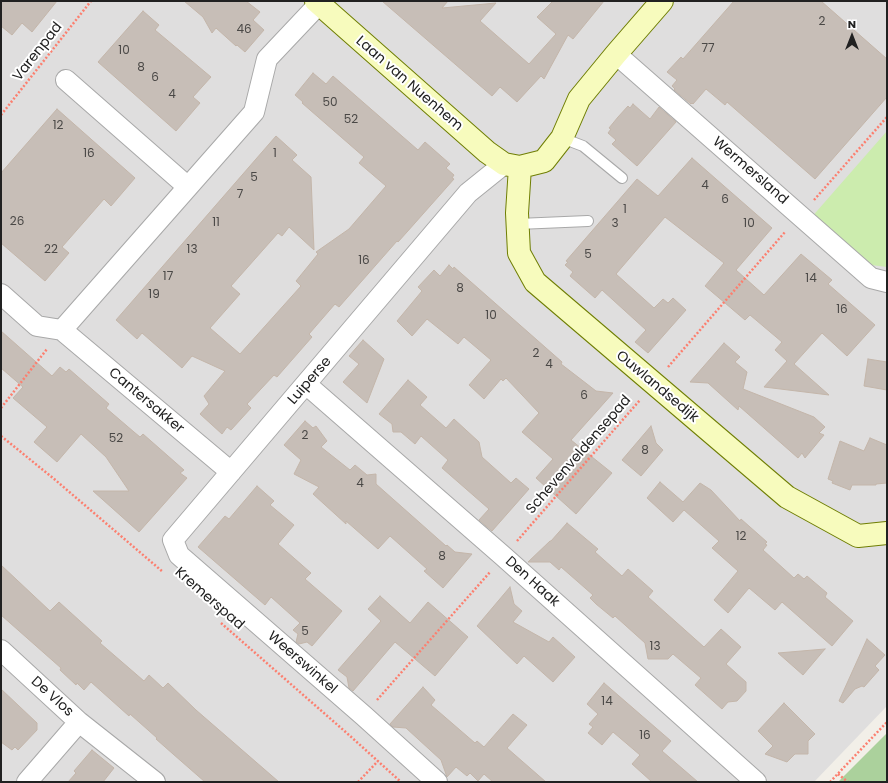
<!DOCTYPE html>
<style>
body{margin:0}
#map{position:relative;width:888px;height:783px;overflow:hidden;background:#f2efe8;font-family:Poppins,sans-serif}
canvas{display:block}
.frame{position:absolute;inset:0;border:2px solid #212121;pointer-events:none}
.north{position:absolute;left:832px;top:16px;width:40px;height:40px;-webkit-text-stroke:3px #fff;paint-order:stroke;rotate:0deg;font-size:11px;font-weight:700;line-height:16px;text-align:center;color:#212121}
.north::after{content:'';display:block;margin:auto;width:14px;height:18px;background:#212121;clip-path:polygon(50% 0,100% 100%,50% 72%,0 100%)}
</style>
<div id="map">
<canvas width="888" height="783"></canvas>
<div class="frame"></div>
<div class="north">N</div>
</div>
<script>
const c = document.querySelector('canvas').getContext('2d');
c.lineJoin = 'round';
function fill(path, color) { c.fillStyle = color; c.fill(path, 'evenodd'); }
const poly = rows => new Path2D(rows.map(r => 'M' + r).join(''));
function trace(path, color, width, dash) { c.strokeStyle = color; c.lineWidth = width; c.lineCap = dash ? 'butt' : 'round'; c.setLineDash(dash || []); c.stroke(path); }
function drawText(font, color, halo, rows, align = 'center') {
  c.font = font + ' Poppins,sans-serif'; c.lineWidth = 4; c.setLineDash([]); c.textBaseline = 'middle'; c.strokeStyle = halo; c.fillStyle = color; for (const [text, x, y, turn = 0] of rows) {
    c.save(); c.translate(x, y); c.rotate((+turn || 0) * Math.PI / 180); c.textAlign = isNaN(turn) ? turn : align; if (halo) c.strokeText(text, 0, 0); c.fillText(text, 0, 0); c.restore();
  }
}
fill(poly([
 [1,1,887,1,887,706,814,782,1,782]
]), '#dfdede');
fill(poly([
 [887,131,887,267,871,265,810,219]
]), '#ccecae');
fill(poly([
 [887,733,887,782,838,782]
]), '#abd19c');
const building = poly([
 [1,1,57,1,32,32,22,23,12,35,1,26,1,1],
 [184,1,246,1,260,12,253,20,264,30,245,52,237,45,236,46,216,28,212,33,203,17,184,1],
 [382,1,448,1,442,8,496,3,480,21,529,64,556,34,537,17,553,1,604,1,573,39,568,35,544,79,541,76,517,102,500,87,492,96,382,1],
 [734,1,821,1,887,59,887,97,815,179,727,102,725,105,706,89,693,104,692,103,691,104,674,90,675,89,672,86,677,80,667,72,681,57,683,59,734,1],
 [143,11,159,25,155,30,211,77,193,97,200,103,176,131,98,62,143,11],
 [313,73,326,84,333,76,418,150,425,142,450,164,446,168,454,175,452,178,454,179,407,232,398,242,397,241,339,307,335,304,309,334,312,337,277,377,274,375,247,404,251,408,231,430,227,427,222,434,200,414,209,404,204,396,225,371,192,356,182,368,142,333,137,339,116,320,276,136,297,155,292,160,311,177,314,250,289,227,282,236,278,233,231,286,240,294,210,328,240,354,301,286,296,281,318,254,316,252,349,229,386,186,359,163,364,157,302,103,303,102,295,95,313,73],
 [633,104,650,119,659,107,676,122,637,166,612,144,616,140,608,133,611,129,609,128,618,117,628,106,630,108,633,104],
 [57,109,135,178,111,206,104,199,62,247,69,253,45,281,1,243,1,173,57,109],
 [692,158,772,228,736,270,764,295,801,254,832,280,828,284,875,325,847,356,822,333,794,364,829,395,764,387,787,361,775,350,782,342,750,315,745,320,705,286,724,263,665,217,616,274,654,308,663,299,668,303,673,298,686,310,648,353,635,342,646,330,602,290,595,298,570,276,573,272,565,265,568,262,566,261,637,179,658,196,692,158],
 [449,265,453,269,454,267,562,362,561,364,587,384,596,391,613,393,571,440,612,473,576,514,536,478,553,459,522,432,539,413,506,378,503,381,501,379,484,399,469,385,491,360,464,337,458,344,427,319,412,336,397,321,422,291,418,287,434,270,440,276,449,265],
 [1,331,52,376,60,367,66,372,69,369,109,404,106,408,134,432,140,437,143,434,184,470,180,473,187,478,139,532,93,491,129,491,106,457,81,434,57,462,34,442,47,427,13,398,23,387,1,368,1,331],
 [363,340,384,359,367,403,343,382,359,364,349,356,363,340],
 [724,343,740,357,735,362,747,372,743,389,814,417,825,427,819,433,824,435,805,458,802,453,798,458,739,406,738,410,708,383,690,382,724,343],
 [868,359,887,362,887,390,864,386,868,359],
 [408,380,427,397,420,405,446,428,454,419,479,442,482,457,511,483,516,478,529,489,492,531,479,520,489,509,442,468,448,460,421,436,415,444,401,432,393,432,392,424,379,414,408,380],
 [305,421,313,428,316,426,327,441,321,447,350,470,355,465,367,475,376,474,376,484,446,546,447,545,455,552,472,554,443,588,424,571,427,569,390,536,378,549,346,521,346,524,313,494,319,487,294,474,301,460,284,445,305,421],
 [651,426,656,443,663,450,641,476,622,460,651,426],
 [870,438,887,445,887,483,876,484,876,485,852,485,850,490,832,483,833,481,828,479,840,441,864,451,870,438],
 [660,482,683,502,700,483,711,490,740,521,741,519,767,542,765,544,767,545,763,550,794,578,798,574,804,579,807,576,827,593,825,597,853,621,832,646,782,602,775,610,749,588,728,613,714,600,738,571,712,548,719,541,684,510,673,522,647,498,660,482],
 [257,486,274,501,270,505,294,525,278,544,311,573,305,579,342,611,312,646,307,642,299,644,296,642,298,634,293,630,300,623,271,597,265,605,198,547,225,516,229,519,257,486],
 [567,523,598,549,595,552,622,576,628,569,653,591,648,597,704,647,721,629,741,647,726,664,746,682,746,691,737,701,728,702,722,709,695,685,701,678,673,654,668,659,648,659,645,643,615,616,613,618,596,604,590,598,593,595,561,567,559,570,550,562,528,562,550,541,551,541,567,523],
 [1,565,50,611,59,602,102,641,100,643,144,681,149,675,163,688,168,683,196,710,279,782,205,782,173,754,156,739,157,738,130,714,129,716,91,682,84,690,77,683,76,685,60,670,61,668,1,615,1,565],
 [510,587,514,604,522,611,513,622,549,642,553,637,575,657,553,682,524,656,517,664,477,626,510,587],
 [380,596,410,623,428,602,468,637,435,676,395,642,353,691,349,688,347,677,338,670,381,621,368,609,380,596],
 [867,639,885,655,875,666,879,670,864,687,862,686,855,689,843,703,839,701,867,639],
 [825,649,803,675,778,653,825,649],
 [604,683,671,741,662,751,698,782,652,782,632,764,640,755,613,732,602,745,588,733,593,727,589,724,598,714,587,704,604,683],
 [423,687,435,700,431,705,475,743,477,741,484,747,513,714,527,725,507,748,546,782,493,782,484,774,478,781,470,773,467,776,456,767,447,777,441,760,406,728,393,727,390,724,423,687],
 [1,689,37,723,37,730,18,750,15,747,12,750,1,742,1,689],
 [784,703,815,734,808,741,808,754,795,754,787,762,765,754,773,746,758,731,784,703],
 [92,750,114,768,103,782,68,782,76,773,74,771,92,750]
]);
fill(building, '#c7beb7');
trace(building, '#c4b6aa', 1);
const lane = poly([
 [562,138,583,146,622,178],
 [518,224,588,221]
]);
const street = poly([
 [616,54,871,278,887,282],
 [66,80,188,187],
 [1,294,37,326,62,330,231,472],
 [62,330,254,112,267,59,319,4],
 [307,385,503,556,756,782],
 [1,650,79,722,27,782],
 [79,722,155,782],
 [437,782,364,716,179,555,173,540,468,193,504,164]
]);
const secondary = poly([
 [316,1,487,152,504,164,520,167,544,161,562,138,579,99,616,54,662,1],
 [520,167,517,213,519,253,535,282,787,497,858,536,887,533]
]);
trace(lane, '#a8a8a8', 12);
trace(street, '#a8a8a8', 22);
trace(secondary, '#6f7e03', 24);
trace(poly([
 [1,115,91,1],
 [814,200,887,117],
 [668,367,785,232],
 [1,408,47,349],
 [1,436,53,478,163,572],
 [517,541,640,400],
 [221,623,349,735,401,782],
 [377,700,490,572],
 [838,774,848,782],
 [358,782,378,761],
 [830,782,887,722]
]), '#fc7f6f', 2.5, [2, 2]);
trace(lane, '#fff', 10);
trace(street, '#fff', 20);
trace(secondary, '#f7fbbd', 22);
drawText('12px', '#4a4846', null, [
 ["2",822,22],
 ["46",244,30],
 ["77",708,49],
 ["10",124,51],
 ["8",141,68],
 ["6",155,78],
 ["4",172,95],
 ["50",330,103],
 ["52",351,120],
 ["12",58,126],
 ["16",89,154],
 ["1",275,154],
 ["5",254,178],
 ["4",705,186],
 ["7",240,195],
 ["6",725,200],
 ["1",625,210],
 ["26",17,222],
 ["11",216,223],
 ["3",615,224],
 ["10",749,224],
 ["22",51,250],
 ["13",192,250],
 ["5",588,255],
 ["16",364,261],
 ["17",168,277],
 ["14",811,279],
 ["8",460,289],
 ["19",154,295],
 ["16",842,310],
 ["10",491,316],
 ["2",536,354],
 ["4",549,365],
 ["6",584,396],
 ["2",305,436],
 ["52",116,439],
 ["8",645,451],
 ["4",360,484],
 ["12",741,537],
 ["8",442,557],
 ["5",305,632],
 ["13",655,647],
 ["14",607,702],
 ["16",645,736]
]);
drawText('14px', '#212121', '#fff', [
 ["Varenpad",38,52,-52],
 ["Laan van Nuenhem",409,84,41],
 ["Wermersland",750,171,41],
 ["Luiperse",310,381,-49],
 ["Ouwlandsedijk",657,387,40],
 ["Cantersakker",146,401,40],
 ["Schevenveldensepad",579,455,-49],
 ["Den Haak",532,582,42],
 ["Kremerspad",209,599,41],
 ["Weerswinkel",302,663,41],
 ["De Vlos",52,697,42]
]);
</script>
